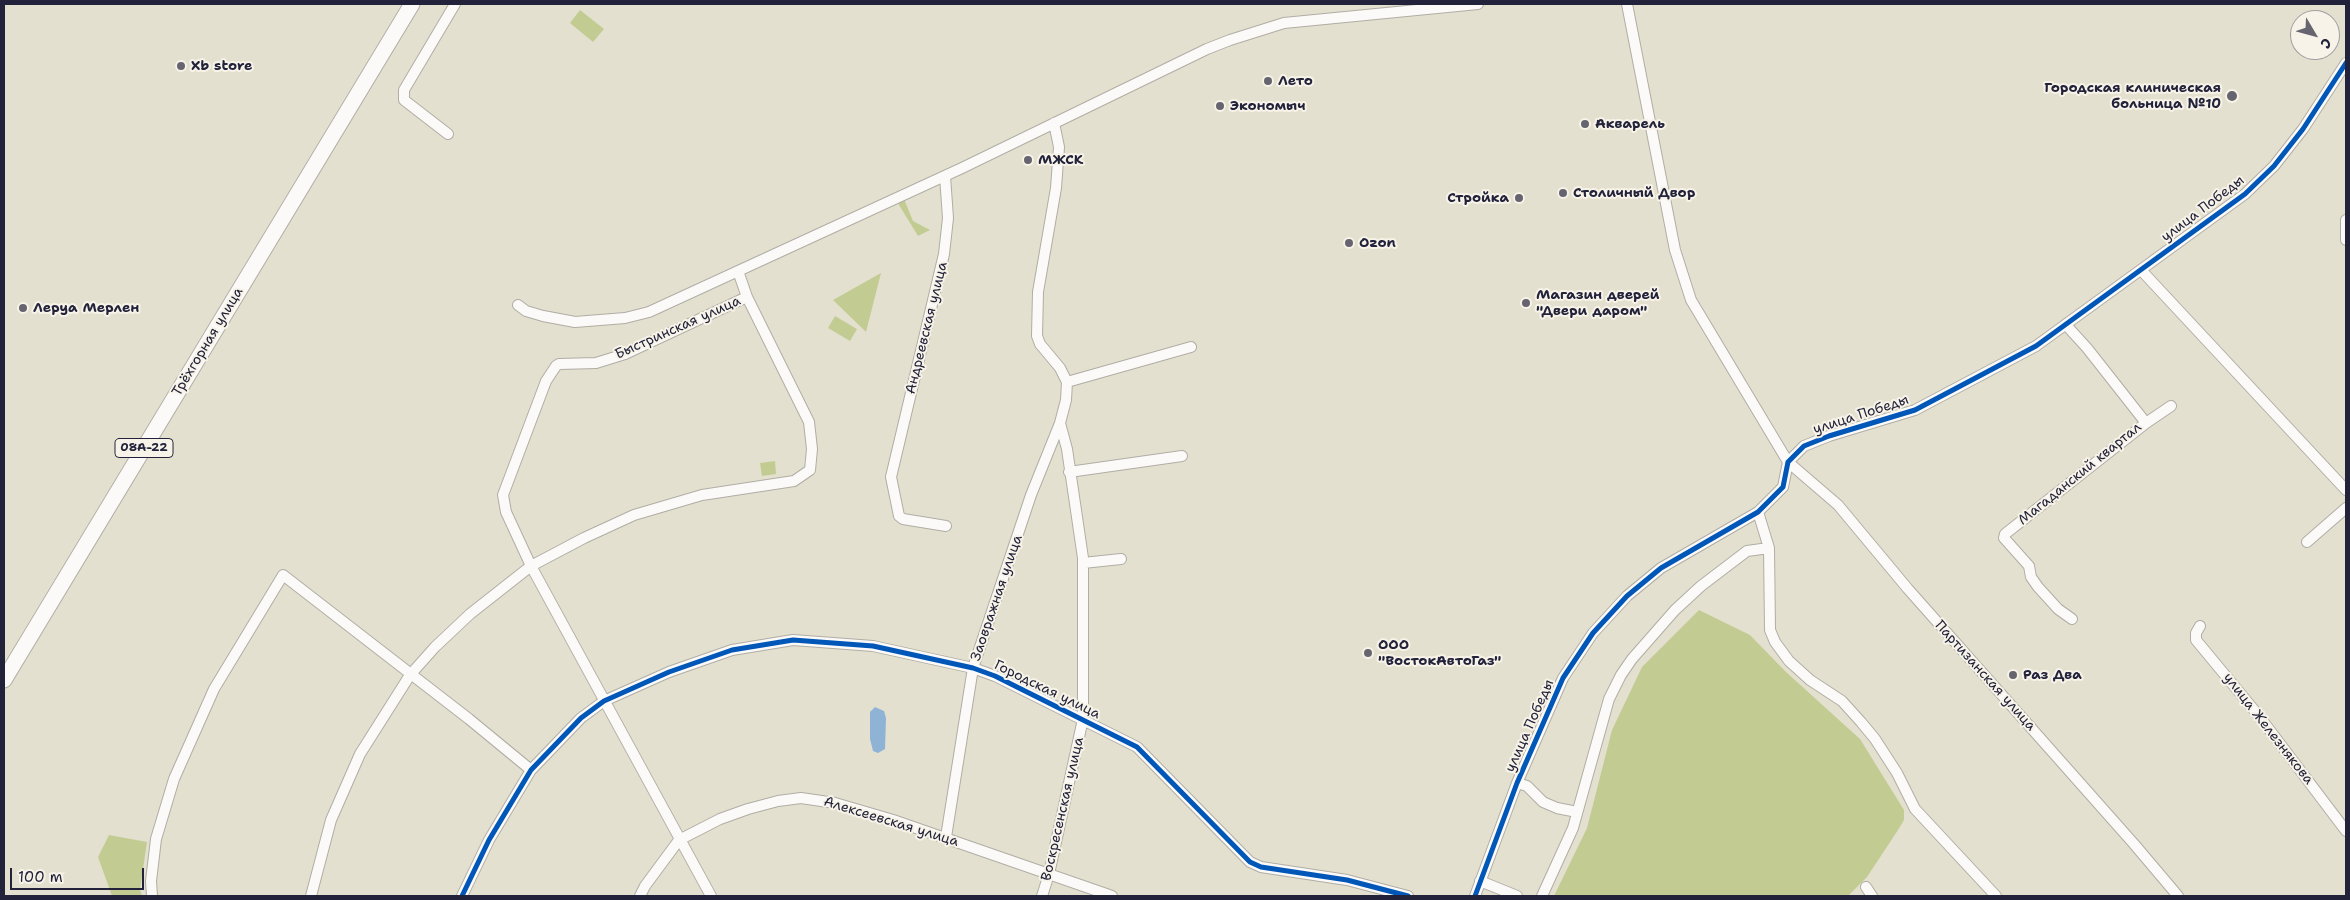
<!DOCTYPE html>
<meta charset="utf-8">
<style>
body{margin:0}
#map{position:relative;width:2350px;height:900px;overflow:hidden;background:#e4e0cf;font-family:"Shantell Sans",sans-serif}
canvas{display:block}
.frame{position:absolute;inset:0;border:5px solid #22223b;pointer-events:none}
.north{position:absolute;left:2290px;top:10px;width:50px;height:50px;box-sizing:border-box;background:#f7f3e8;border:1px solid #a29fa3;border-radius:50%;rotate:127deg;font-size:14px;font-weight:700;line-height:20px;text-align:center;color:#22223b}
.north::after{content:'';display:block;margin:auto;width:18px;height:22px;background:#66646f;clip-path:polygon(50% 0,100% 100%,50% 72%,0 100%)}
.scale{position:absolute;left:10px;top:868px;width:134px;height:22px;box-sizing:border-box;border:2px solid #22223b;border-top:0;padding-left:6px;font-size:15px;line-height:18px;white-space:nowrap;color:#22223b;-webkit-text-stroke:4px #f7f3e8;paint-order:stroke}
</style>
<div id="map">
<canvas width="2350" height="900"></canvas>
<div class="frame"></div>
<div class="north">С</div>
<div class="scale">100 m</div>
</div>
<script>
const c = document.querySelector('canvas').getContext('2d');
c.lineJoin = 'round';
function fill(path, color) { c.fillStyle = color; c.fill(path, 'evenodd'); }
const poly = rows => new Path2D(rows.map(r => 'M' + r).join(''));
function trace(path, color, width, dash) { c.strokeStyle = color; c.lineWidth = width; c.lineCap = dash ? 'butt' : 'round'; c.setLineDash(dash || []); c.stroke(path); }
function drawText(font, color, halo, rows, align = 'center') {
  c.font = font + ' "Shantell Sans",sans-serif'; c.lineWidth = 4; c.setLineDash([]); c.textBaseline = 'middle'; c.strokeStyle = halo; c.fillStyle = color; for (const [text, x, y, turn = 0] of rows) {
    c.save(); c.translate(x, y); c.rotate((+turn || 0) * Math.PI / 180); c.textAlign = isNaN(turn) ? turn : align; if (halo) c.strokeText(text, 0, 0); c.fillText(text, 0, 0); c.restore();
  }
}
fill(poly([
 [580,10,604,29,593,42,570,23],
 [904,199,913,221,930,230,918,236,899,205,898,202],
 [881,273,866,332,833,300],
 [835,316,857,329,850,341,828,328],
 [775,461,776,474,762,476,760,463],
 [1699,610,1750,635,1786,672,1860,739,1904,810,1904,820,1898,830,1867,877,1848,896,1554,896,1587,828,1612,730,1642,667],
 [109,835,147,842,140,890,142,896,112,896,98,857]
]), '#c2cc92');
fill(poly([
 [875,707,884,711,886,718,885,749,878,753,873,751,870,739,870,712]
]), '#8fb3d5');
const minor = poly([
 [1627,4,1675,250,1691,300,1788,462,1838,505,1908,589,2134,844,2178,896],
 [448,134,404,100,404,90,455,4],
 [945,176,948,218,944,254,891,477,899,516,903,519,946,526],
 [2346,220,2346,240],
 [2141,270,2346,490],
 [518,305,526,311,543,316,575,322,625,318,649,312,962,168,1207,49,1230,40,1284,23,1478,4],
 [2066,325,2087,348,2146,423,2005,534,2004,538,2029,566,2031,577,2038,587,2058,609,2072,619],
 [1067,382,1191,347],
 [2146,423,2171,406],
 [1069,472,1182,456],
 [1758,512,1769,548,1770,630,1775,642,1789,661,1810,680,1842,701,1861,722,1875,739,1897,773,1915,809,1996,896],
 [2307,542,2346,508],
 [1083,563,1121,559],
 [2200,626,2196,633,2196,640,2259,716,2346,831],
 [1517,783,1527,786,1543,802,1557,808,1577,812],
 [946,837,973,668,1031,495,1060,423,1066,400,1067,382,1060,368,1040,344,1037,336,1038,292,1056,188,1059,147,1054,123],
 [1480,881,1517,896],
 [1866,887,1872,896],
 [152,896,151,881,156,839,174,779,214,689,283,575,469,719,531,770],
 [311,896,331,820,360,754,410,675,435,647,470,614,531,566,584,538,634,515,702,495,794,481,810,470,812,449,809,422,747,297,738,271],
 [462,896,489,840,531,770,581,718,604,701,669,672,732,650,793,640,873,646,973,668,995,676,1137,747,1250,862,1261,867,1347,880,1408,896],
 [640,896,645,886,679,840,720,819,748,809,778,801,801,798,835,803,893,820,1112,896],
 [711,896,531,566,506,512,503,495,546,381,556,366,559,364,596,363,625,354,747,297],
 [1042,896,1049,874,1083,719,1083,558,1067,449,1060,423],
 [1475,896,1517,783,1563,678,1593,633,1627,596,1661,568,1758,512,1783,487,1788,462,1804,446,1829,436,1915,410,2036,346,2245,194,2274,166,2303,129,2346,63],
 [1542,896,1573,828,1609,699,1621,675,1632,659,1675,610,1701,586,1747,551,1769,548]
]);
const highway = poly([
 [4,680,412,4]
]);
trace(minor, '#b0ada5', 12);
trace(highway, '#b0ada5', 17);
trace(minor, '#fbfaf8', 10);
trace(highway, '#fbfaf8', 15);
trace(poly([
 [462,896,489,840,531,770,581,718,604,701,669,672,732,650,793,640,873,646,973,668,995,676,1137,747,1250,862,1261,867,1347,880,1408,896],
 [1475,896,1517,783,1563,678,1593,633,1627,596,1661,568,1758,512,1783,487,1788,462,1804,446,1829,436,1915,410,2036,346,2245,194,2274,166,2303,129,2346,63]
]), '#0057b8', 5);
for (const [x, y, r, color] of [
 [181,66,5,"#66646f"],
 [1268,81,5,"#66646f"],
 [2232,96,6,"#66646f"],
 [1220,106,5,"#66646f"],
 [1585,124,5,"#66646f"],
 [1028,160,5,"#66646f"],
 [1563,193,5,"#66646f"],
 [1519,198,5,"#66646f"],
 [1349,243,5,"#66646f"],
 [1526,303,5,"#66646f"],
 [23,308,5,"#66646f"],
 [1368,653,5,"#66646f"],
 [2013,675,5,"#66646f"]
]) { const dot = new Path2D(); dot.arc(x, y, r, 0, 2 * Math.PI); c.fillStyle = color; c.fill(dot); trace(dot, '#f7f3e8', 2); }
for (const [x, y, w] of [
 [144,448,58]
]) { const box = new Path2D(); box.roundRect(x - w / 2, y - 9.5, w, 19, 4); c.fillStyle = '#f7f3e8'; c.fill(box); trace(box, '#22223b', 1); }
drawText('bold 12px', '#22223b', null, [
 ["08А-22",144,448]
]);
drawText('bold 14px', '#22223b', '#f7f3e8', [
 ["Xb store",191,66],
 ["Лето",1278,81],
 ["Городская клиническая",2221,88,"right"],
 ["больница №10",2221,104,"right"],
 ["Экономыч",1230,106],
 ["Акварель",1595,124],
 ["МЖСК",1038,160],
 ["Столичный Двор",1573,193],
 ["Стройка",1509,198,"right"],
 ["Ozon",1359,243],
 ["Магазин дверей",1536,295],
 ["\"Двери даром\"",1536,311],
 ["Леруа Мерлен",33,308],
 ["ООО",1378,645],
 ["\"ВостокАвтоГаз\"",1378,661],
 ["Раз Два",2023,675]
], 'left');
drawText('14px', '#22223b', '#f7f3e8', [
 ["улица Победы",2203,209,-37],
 ["Быстринская улица",678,328,-24],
 ["Андреевская улица",927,328,-76],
 ["Трёхгорная улица",208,342,-59],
 ["улица Победы",1861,415,-18],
 ["Магаданский квартал",2080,474,-39],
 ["Заовражная улица",997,598,-71],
 ["Партизанская улица",1985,676,48],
 ["Городская улица",1047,690,26],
 ["улица Победы",1530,726,-66],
 ["улица Железнякова",2268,729,52],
 ["Воскресенская улица",1063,809,-77],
 ["Алексеевская улица",891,822,17]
]);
</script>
